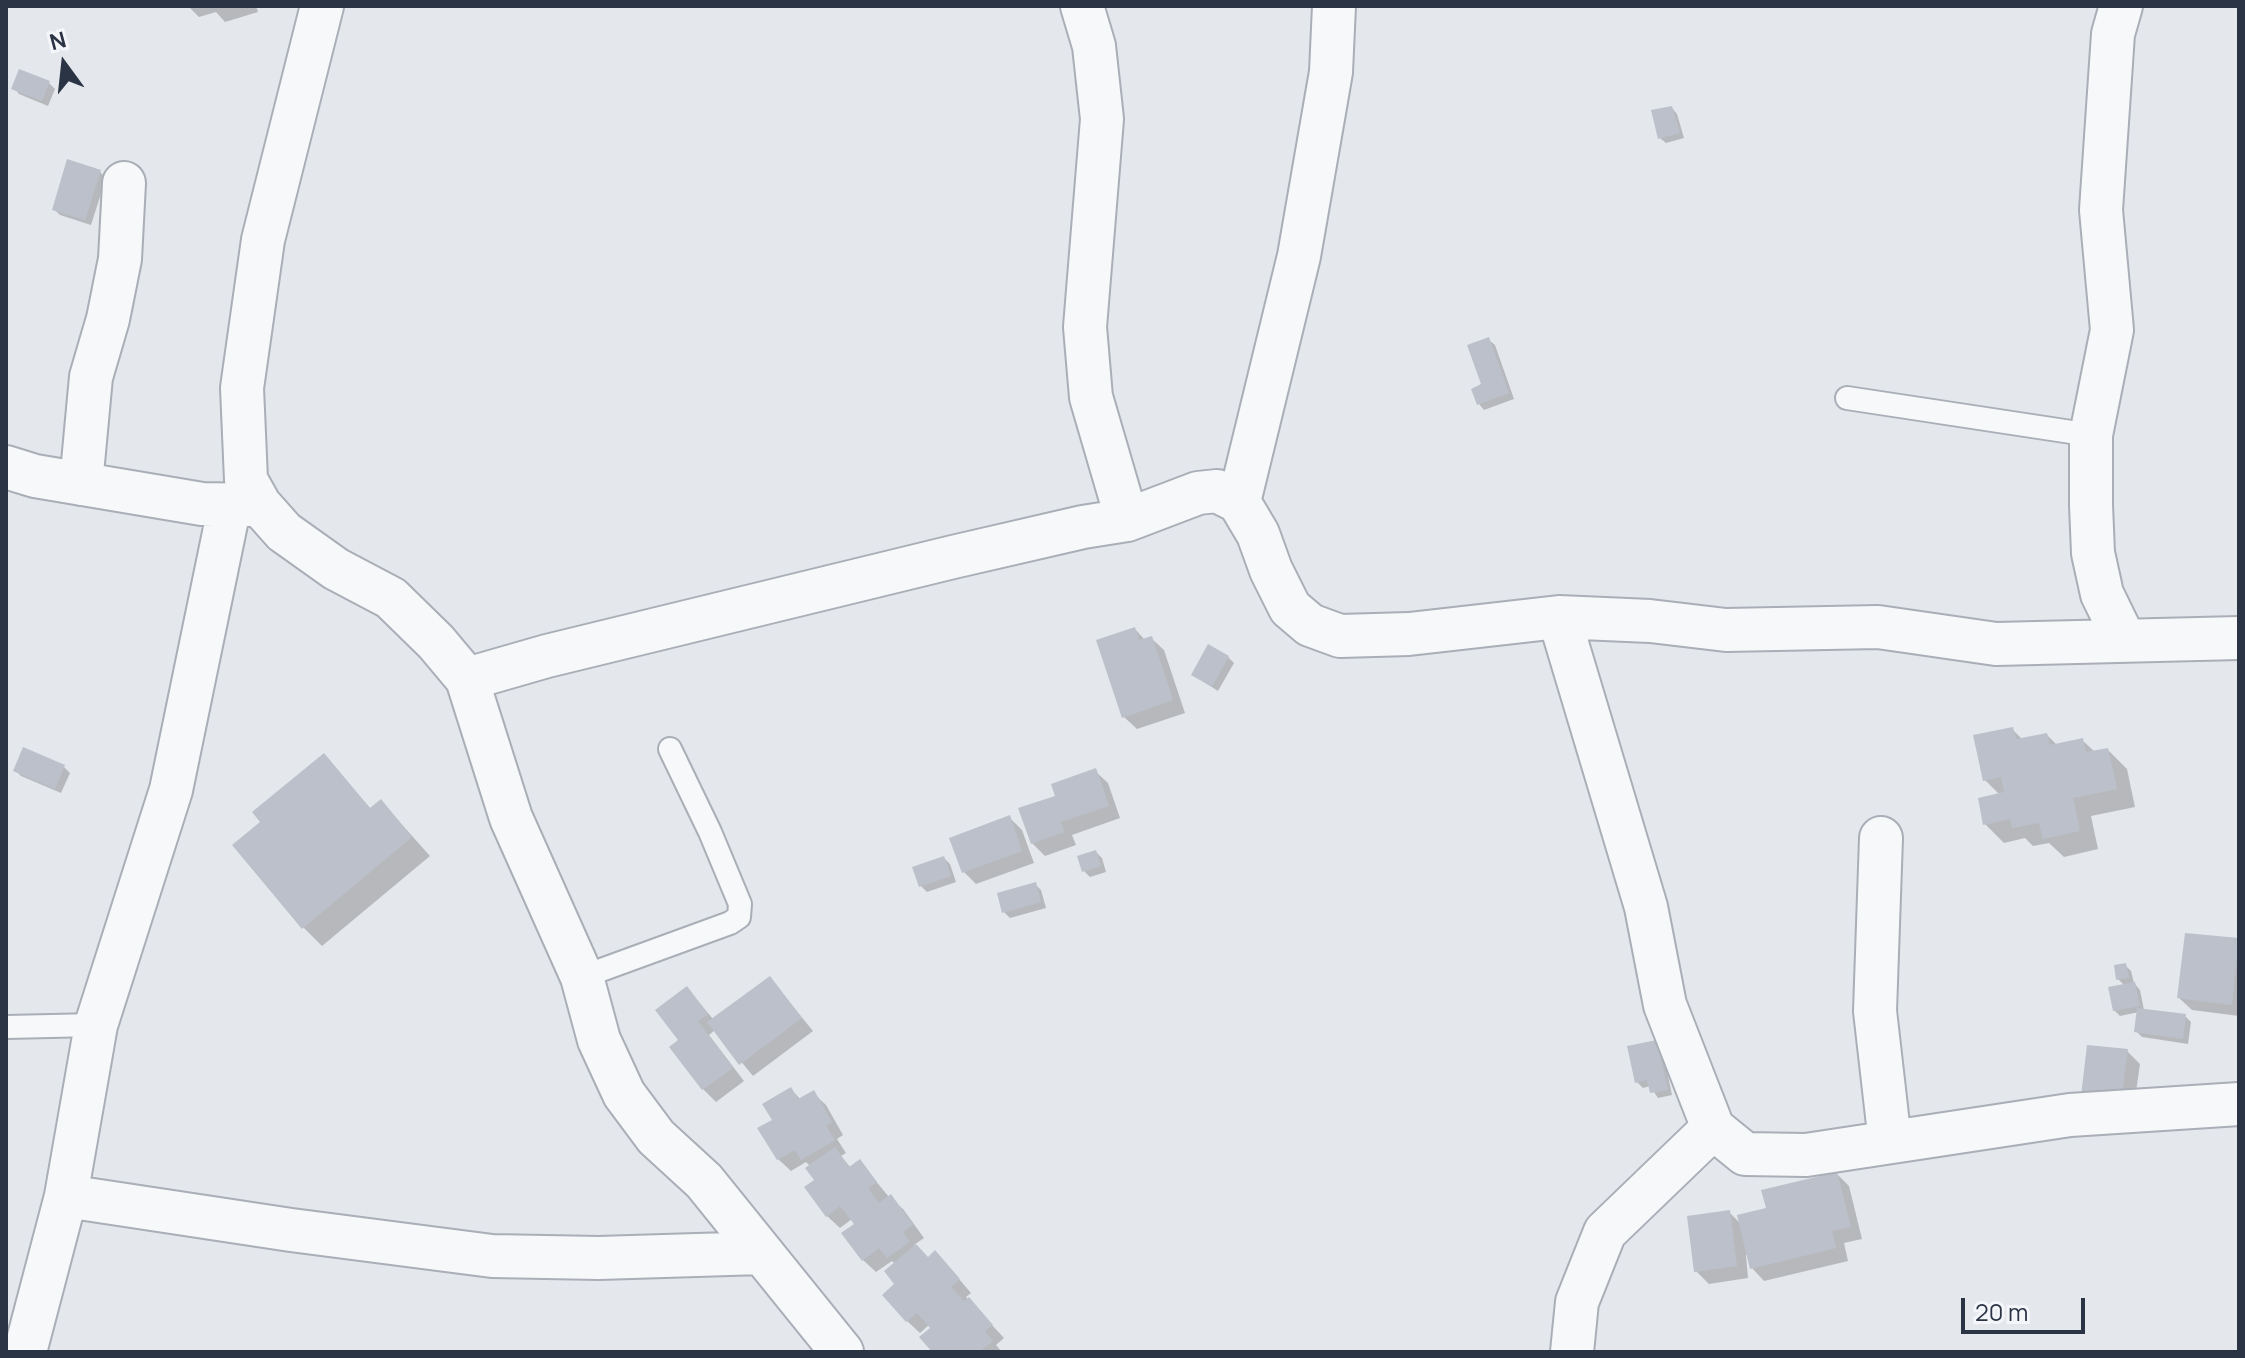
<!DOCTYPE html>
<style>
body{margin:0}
#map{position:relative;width:2245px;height:1358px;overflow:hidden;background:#e4e7ec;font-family:Manrope,sans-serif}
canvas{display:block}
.frame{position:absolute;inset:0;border:8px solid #2b3445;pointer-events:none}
.north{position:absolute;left:24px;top:24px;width:80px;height:80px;-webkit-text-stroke:6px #f4f6f9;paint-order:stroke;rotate:345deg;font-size:22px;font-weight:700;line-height:32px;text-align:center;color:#2b3445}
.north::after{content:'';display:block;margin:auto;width:28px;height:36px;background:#2b3445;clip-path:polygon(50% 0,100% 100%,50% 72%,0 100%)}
.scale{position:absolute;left:1961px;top:1298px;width:124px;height:36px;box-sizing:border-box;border:4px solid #2b3445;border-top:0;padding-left:10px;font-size:24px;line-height:28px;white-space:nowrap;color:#2b3445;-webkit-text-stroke:6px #f4f6f9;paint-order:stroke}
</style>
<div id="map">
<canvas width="2245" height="1358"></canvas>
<div class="frame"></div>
<div class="north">N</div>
<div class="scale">20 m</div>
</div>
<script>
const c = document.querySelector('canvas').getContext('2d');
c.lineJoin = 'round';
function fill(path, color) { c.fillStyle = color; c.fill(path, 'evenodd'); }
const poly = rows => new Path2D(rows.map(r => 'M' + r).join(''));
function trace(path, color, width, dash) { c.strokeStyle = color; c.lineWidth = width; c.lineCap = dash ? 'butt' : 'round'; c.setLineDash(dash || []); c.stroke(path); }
fill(poly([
 [188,6,256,6,258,12,225,22,216,12,199,17],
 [49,83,55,89,48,106,19,94,14,88],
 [1672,108,1677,114,1684,138,1666,143,1660,138],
 [100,172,106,178,91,225,60,215,54,209],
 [1489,340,1495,345,1514,399,1484,410,1479,404,1484,386],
 [1135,629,1145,640,1151,638,1164,650,1185,713,1137,729,1124,717],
 [1228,657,1234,663,1218,691,1193,675],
 [2012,729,2023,740,2047,735,2058,746,2082,740,2095,752,2108,750,2127,769,2135,807,2091,816,2098,849,2064,857,2049,843,2033,846,2025,838,2004,843,1985,824,2000,795,1985,780],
 [24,750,64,767,70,773,61,793,21,776,15,770],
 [323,756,371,809,381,801,430,856,322,946,304,928,263,822],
 [1095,771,1108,783,1120,818,1072,835,1076,845,1045,856,1032,843,1058,797],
 [1009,817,1022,830,1034,863,976,884,964,872],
 [1096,852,1102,858,1106,872,1090,877,1084,871],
 [944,858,950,864,956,882,927,892,921,886],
 [1035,884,1041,890,1046,908,1010,918,1004,912],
 [2187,935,2239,940,2239,1016,2192,1010,2179,998],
 [2125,965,2131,971,2134,983,2140,990,2144,1010,2185,1016,2191,1022,2188,1044,2142,1037,2136,1031,2139,1012,2120,1016,2114,1010,2125,986,2118,979],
 [770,978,813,1031,753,1076,715,1030,709,1035,744,1081,716,1102,703,1089,681,1041,687,988,713,1019],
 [1656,1042,1662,1048,1672,1095,1658,1098,1650,1086,1643,1088,1637,1082],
 [2127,1051,2140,1064,2133,1113,2095,1108],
 [791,1089,801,1100,813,1093,826,1105,843,1135,837,1139,846,1153,841,1156,851,1168,860,1162,889,1197,903,1209,924,1238,914,1245,929,1259,948,1266,971,1293,966,1297,1004,1338,996,1345,1002,1352,934,1352,933,1328,930,1324,920,1333,907,1321,897,1285,895,1264,892,1261,876,1272,863,1260,857,1224,852,1219,840,1228,827,1216,811,1167,806,1162,791,1171,778,1159,774,1121],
 [1837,1174,1849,1186,1862,1239,1844,1243,1848,1261,1764,1281,1752,1268,1748,1255,1746,1255,1748,1278,1709,1284,1696,1271,1729,1212,1741,1224]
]), '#0003');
fill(poly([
 [19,69,50,81,42,101,11,89],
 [1672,106,1680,133,1658,139,1651,110],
 [67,159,101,170,85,220,52,210],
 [1489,337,1509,393,1477,405,1471,389,1481,384,1467,345],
 [1135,627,1139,640,1152,636,1173,700,1122,718,1096,640],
 [1208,644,1229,656,1212,687,1191,675],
 [2013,727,2016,739,2047,733,2050,745,2083,738,2086,752,2108,748,2117,789,2073,798,2080,831,2043,839,2039,823,2012,828,2010,819,1983,825,1978,798,2004,792,2001,777,1983,781,1973,735],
 [23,747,65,765,55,789,13,771],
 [324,753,370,808,381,799,412,837,302,929,232,845,260,822,252,812],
 [1096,768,1109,806,1061,822,1064,832,1031,844,1018,808,1055,796,1051,784],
 [1010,815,1022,851,962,873,949,838],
 [1096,850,1101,866,1082,872,1077,856],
 [944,856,951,876,919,887,912,867],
 [1036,882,1041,902,1002,913,997,893],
 [2185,933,2239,938,2232,1005,2177,998],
 [2126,963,2129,978,2116,980,2114,965],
 [770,976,802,1018,739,1065,707,1022],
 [2135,982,2140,1006,2113,1011,2108,987],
 [687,986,708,1014,698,1021,733,1068,702,1090,669,1047,678,1040,655,1010],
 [2137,1008,2186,1014,2183,1039,2134,1032],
 [1657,1040,1668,1090,1650,1093,1647,1080,1635,1083,1627,1046],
 [2087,1045,2128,1049,2121,1102,2081,1096],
 [791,1087,798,1099,814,1090,832,1122,826,1126,835,1140,801,1160,795,1150,777,1160,757,1128,772,1120,762,1104],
 [835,1147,849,1167,860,1159,877,1182,868,1188,879,1203,891,1194,913,1225,903,1232,910,1242,887,1258,879,1248,862,1261,841,1233,854,1224,840,1206,826,1217,804,1187,814,1180,805,1168],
 [1837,1172,1851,1227,1832,1231,1836,1248,1750,1269,1737,1215,1766,1208,1761,1190],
 [1730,1210,1737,1266,1694,1272,1687,1216],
 [916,1244,928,1257,935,1250,960,1279,951,1287,964,1301,969,1297,993,1325,985,1331,993,1341,979,1352,932,1352,919,1337,930,1328,917,1313,906,1322,882,1295,894,1284,884,1271]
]), '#bbc0ca');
const lane = poly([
 [1847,398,2091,435],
 [582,977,730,923,739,917,740,904,710,832,670,749],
 [6,1027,96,1025]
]);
const street = poly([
 [322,6,263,240,242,388,246,480,260,505,284,532,336,569,391,598,436,642,467,679,511,818,582,977,599,1040,624,1094,656,1137,704,1181,842,1352],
 [1082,6,1094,46,1102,119,1085,327,1091,397,1127,520],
 [2121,6,2113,34,2101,210,2112,330,2091,435,2091,505,2093,553,2102,594,2124,639],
 [6,467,35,476,202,504,257,505],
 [81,484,91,377,108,319,120,259,124,183],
 [1239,502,1299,256,1331,72,1334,6],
 [1559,617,1646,907,1665,1005,1713,1128,1745,1154,1806,1155,2070,1115,2239,1104],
 [467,679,547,656,953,557,1083,527,1127,520,1198,493,1217,491,1239,502,1258,534,1271,570,1290,608,1310,625,1340,636,1409,634,1559,617,1650,621,1726,630,1878,627,1996,644,2239,638],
 [1881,838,1875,1011,1890,1142],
 [66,1196,291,1230,492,1256,599,1258,762,1253],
 [25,1352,66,1196,96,1025,171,790,230,504],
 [1572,1352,1577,1302,1605,1232,1713,1128]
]);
trace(lane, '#a9aeb7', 26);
trace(street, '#a9aeb7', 46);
trace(lane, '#f7f8fa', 22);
trace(street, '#f7f8fa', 42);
</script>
